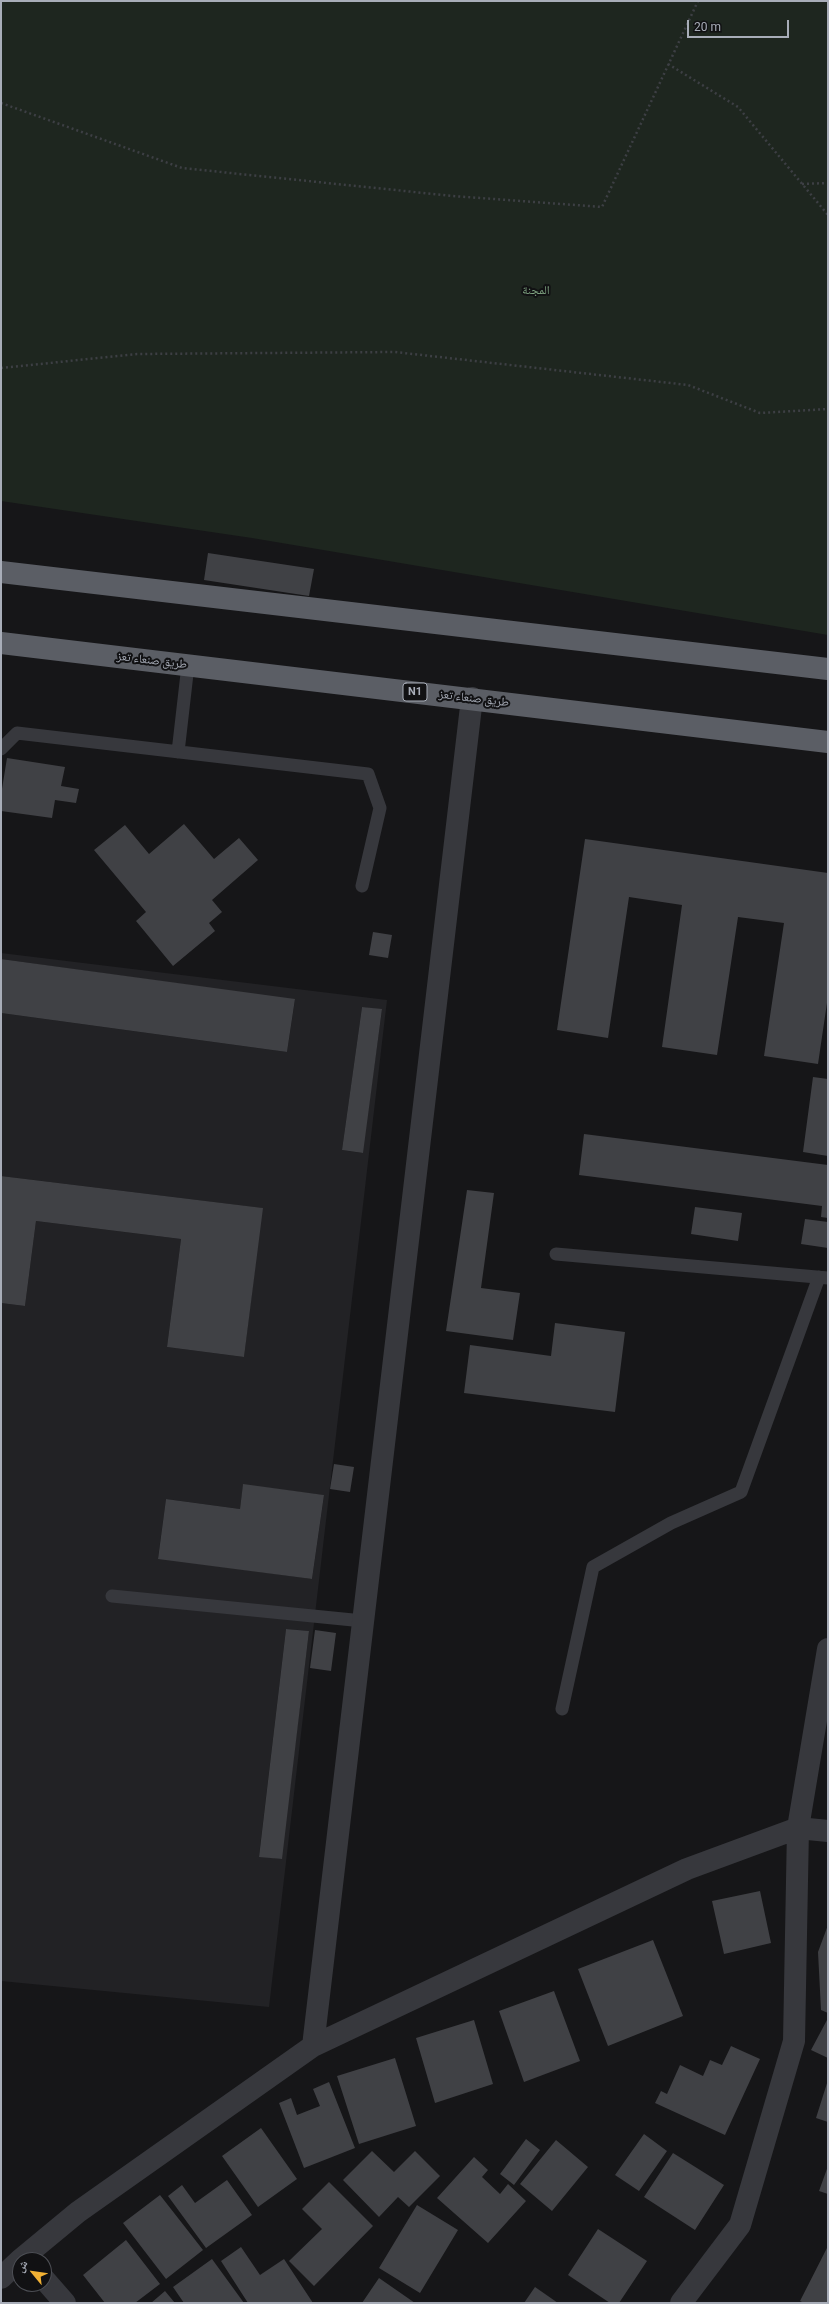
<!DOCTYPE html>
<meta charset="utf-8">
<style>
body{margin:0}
#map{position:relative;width:829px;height:2304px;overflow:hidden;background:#161618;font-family:Roboto,"Noto Naskh Arabic",sans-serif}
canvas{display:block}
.frame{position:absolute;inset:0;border:2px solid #a8adb8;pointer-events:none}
.north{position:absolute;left:12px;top:2252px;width:40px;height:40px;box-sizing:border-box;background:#111113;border:1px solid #4d4f55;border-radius:50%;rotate:299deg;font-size:11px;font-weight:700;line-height:16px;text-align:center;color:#a8adb8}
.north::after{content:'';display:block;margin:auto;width:14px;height:18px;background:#f2b134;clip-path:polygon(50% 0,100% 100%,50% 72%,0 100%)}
.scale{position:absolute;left:687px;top:20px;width:102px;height:18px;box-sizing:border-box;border:2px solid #a8adb8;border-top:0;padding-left:5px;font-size:12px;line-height:14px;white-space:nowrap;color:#a8adb8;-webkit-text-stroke:3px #111113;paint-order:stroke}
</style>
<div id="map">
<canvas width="829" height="2304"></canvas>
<div class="frame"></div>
<div class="north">ش</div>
<div class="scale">20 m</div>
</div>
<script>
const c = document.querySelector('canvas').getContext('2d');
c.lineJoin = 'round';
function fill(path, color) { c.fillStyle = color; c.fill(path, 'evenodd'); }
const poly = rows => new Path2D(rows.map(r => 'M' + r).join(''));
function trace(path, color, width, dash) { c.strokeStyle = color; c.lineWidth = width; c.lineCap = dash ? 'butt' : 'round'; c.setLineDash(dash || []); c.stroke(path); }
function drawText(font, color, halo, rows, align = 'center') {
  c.font = font + ' Roboto,"Noto Naskh Arabic",sans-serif'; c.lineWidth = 4; c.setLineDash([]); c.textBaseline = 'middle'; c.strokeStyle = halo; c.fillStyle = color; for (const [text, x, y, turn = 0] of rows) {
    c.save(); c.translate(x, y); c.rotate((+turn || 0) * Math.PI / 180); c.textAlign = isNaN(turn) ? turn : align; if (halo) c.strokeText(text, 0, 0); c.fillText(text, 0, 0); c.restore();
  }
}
fill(poly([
 [1,953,387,1000,269,2007,1,1981,1,1303,25,1306,36,1221,181,1239,167,1347,244,1357,262,1208,1,1176,1,1013,287,1052,295,1000,1,959],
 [362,1007,382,1010,362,1153,342,1150],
 [243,1485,324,1495,312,1579,158,1558,166,1499,240,1509],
 [286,1629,309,1631,281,1859,259,1856]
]), '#222225');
fill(poly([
 [1,1,828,1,828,635,252,538,1,501]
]), '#1e261f');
fill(poly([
 [208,553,314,569,309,596,204,580],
 [7,758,65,767,61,786,79,789,76,803,55,800,52,818,1,811,1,795],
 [184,824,214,859,239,838,258,860,212,900,222,912,209,923,215,931,173,966,136,921,146,912,94,850,125,825,149,854],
 [585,839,828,873,828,996,818,1064,764,1056,784,923,738,917,717,1055,662,1047,682,905,629,897,608,1038,557,1030],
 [373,932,392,935,388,958,369,955],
 [1,959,295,999,287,1052,1,1013],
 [362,1007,382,1009,363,1153,342,1150],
 [813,1077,828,1079,828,1156,803,1152],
 [584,1134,828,1165,828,1218,821,1217,822,1206,579,1175],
 [1,1176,263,1208,244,1357,167,1347,181,1239,36,1221,25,1306,1,1303],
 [467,1190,494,1193,481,1288,520,1293,513,1340,446,1331],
 [695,1207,742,1213,738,1241,691,1234],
 [805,1219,828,1222,828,1248,801,1244],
 [555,1323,625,1332,615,1412,464,1393,470,1345,551,1356],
 [334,1464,354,1467,350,1492,330,1489],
 [243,1484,324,1495,312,1579,158,1559,166,1499,240,1509],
 [286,1629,309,1631,282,1859,259,1857],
 [315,1630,336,1633,331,1671,310,1668],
 [760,1891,771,1943,724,1954,712,1901],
 [828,1925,828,2013,821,2010,818,1952],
 [653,1940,683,2016,608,2046,578,1969],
 [554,1991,580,2061,524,2082,499,2011],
 [474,2020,493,2084,435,2103,416,2038],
 [827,2020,828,2020,828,2058,811,2050],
 [731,2046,760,2059,725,2135,655,2103,661,2091,667,2094,680,2065,703,2076,710,2060,722,2065],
 [395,2058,416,2126,359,2144,337,2076],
 [828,2080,828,2122,816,2118],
 [329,2082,355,2148,304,2168,279,2103,291,2098,297,2115,320,2106,313,2089],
 [261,2128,297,2179,258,2207,222,2156],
 [644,2134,667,2151,639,2191,615,2175],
 [526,2139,540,2150,514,2185,500,2174],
 [556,2140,588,2167,552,2211,520,2184],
 [372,2151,394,2172,415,2151,440,2176,409,2207,398,2197,379,2217,343,2180],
 [673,2153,724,2185,695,2230,644,2197],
 [474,2157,488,2170,482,2177,500,2194,508,2184,526,2201,488,2243,437,2198],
 [828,2166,828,2194,819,2191],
 [227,2180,252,2215,206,2248,168,2196,182,2185,195,2203],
 [329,2182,373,2226,314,2286,289,2261,322,2229,302,2209],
 [160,2195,203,2250,166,2279,123,2223],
 [417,2205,458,2230,420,2293,379,2268],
 [598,2229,647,2261,619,2303,610,2303,568,2275],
 [126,2240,160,2284,135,2303,105,2303,83,2275],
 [828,2246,828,2303,804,2303,800,2301],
 [241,2247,260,2275,284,2259,313,2303,248,2303,221,2261],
 [212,2259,244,2303,184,2303,173,2287],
 [379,2278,415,2303,362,2303],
 [535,2287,558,2303,524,2303],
 [165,2291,175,2303,151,2303]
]), '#404145');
trace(poly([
 [668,64,738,107,828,215],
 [1,103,182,168,453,196,602,207,698,1],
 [802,184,828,183],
 [1,368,137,354,395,352,688,385,760,413,828,409]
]), '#3d3f44', 2.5, [2, 3]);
trace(poly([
 [1,749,17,733,368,774,380,808,362,886],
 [178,752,188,665],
 [556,1254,828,1278],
 [112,1596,363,1621],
 [562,1709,593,1567,671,1523,741,1492,819,1277]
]), '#37383d', 13);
trace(poly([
 [313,2046,472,698],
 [20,2260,78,2212,313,2046,687,1869,798,1828,828,1831],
 [1,2278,20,2260],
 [44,2279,65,2303],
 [681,2303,740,2225,794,2041,798,1828,828,1649]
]), '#37383d', 22);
trace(poly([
 [1,572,828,669],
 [1,643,828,742]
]), '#5b5e65', 22);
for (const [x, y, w] of [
 [415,692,24]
]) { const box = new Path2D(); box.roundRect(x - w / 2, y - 9, w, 18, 3); c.fillStyle = '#111113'; c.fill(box); trace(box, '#a8adb8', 1); }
drawText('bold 11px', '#a8adb8', null, [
 ["N1",415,692]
]);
drawText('12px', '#7fa381', '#111113', [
 ["المجنة",536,291]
]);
drawText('12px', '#a8adb8', '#111113', [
 ["طريق صنعاء تعز",152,661,7],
 ["طريق صنعاء تعز",474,699,7]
]);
</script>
